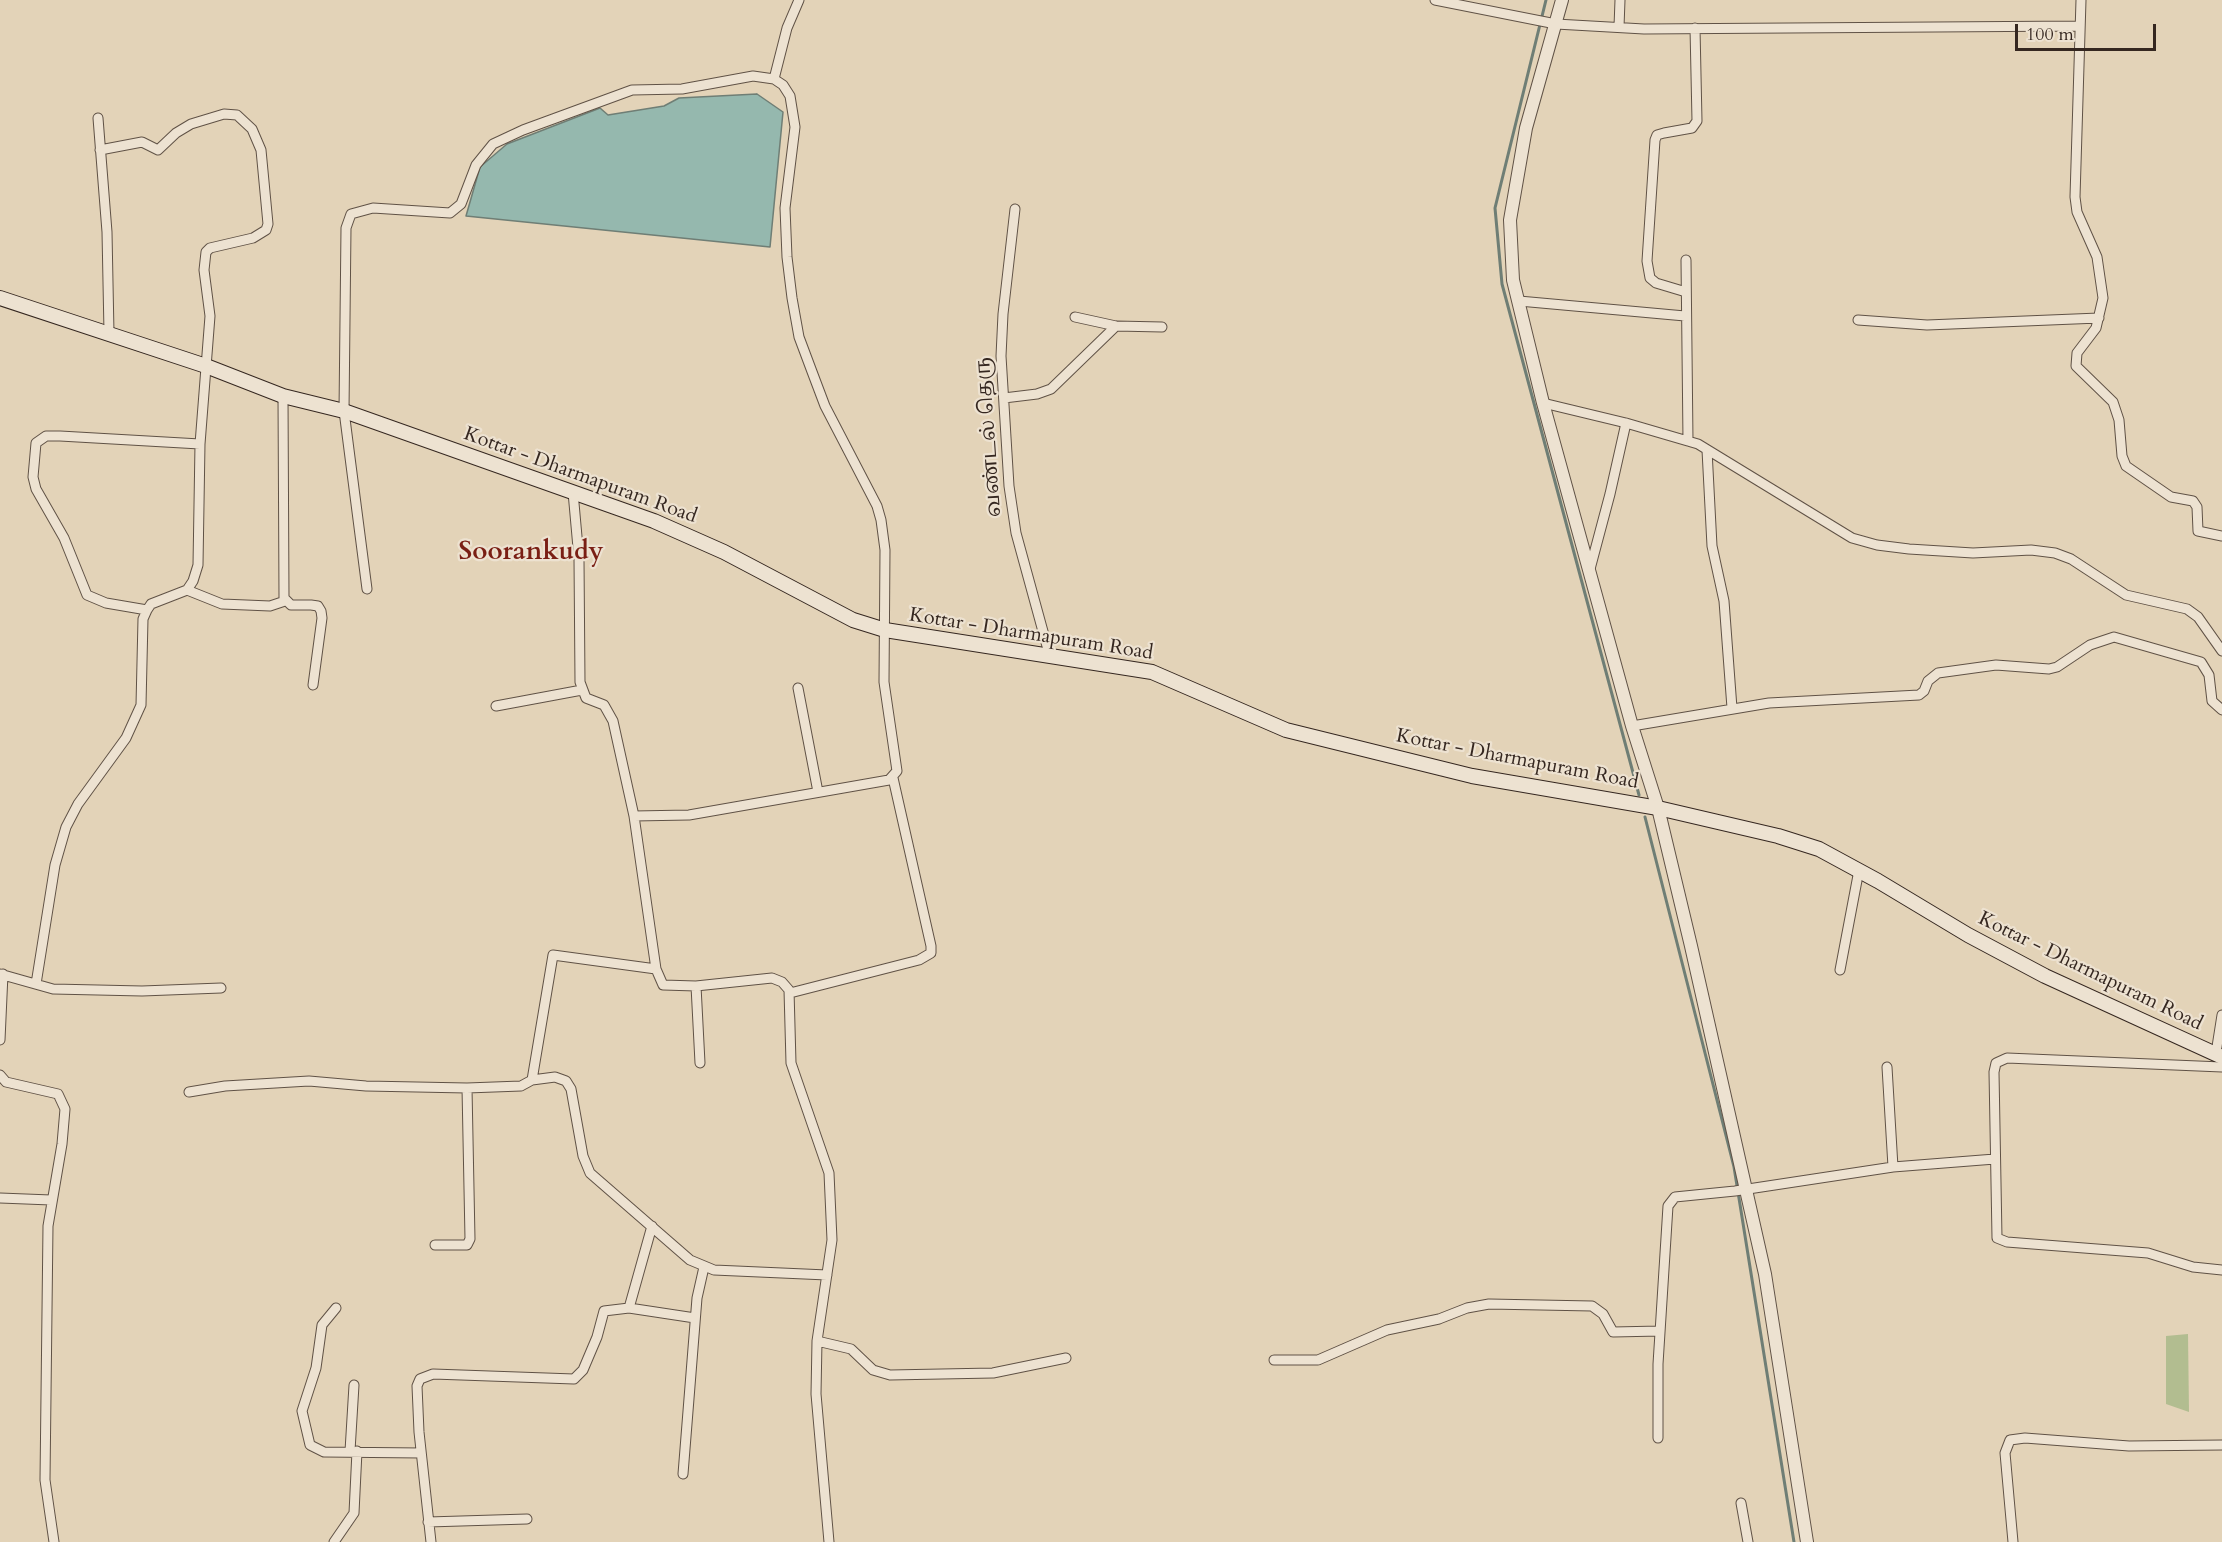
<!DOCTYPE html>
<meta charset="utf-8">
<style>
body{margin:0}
#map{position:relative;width:2222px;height:1542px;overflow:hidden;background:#e3d3b8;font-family:Cardo,serif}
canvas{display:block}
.scale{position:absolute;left:2015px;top:24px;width:141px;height:27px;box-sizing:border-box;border:3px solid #352720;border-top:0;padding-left:8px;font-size:18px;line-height:21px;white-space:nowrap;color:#352720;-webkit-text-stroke:4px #ede2d1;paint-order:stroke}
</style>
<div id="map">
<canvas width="2222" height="1542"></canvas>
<div class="scale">100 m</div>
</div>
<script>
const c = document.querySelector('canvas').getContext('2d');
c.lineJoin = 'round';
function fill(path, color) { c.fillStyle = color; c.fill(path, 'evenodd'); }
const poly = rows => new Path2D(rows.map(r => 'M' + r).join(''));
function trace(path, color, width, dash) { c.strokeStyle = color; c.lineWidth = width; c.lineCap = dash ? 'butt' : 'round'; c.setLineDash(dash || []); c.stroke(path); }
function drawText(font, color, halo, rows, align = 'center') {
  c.font = font + ' Cardo,"Noto Serif Tamil",serif'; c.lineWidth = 4.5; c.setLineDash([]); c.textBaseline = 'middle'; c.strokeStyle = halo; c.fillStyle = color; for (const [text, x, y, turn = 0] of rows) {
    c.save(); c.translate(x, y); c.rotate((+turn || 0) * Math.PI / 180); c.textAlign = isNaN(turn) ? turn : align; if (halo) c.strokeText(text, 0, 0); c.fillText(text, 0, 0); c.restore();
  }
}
fill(poly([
 [2188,1334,2189,1412,2166,1404,2166,1336]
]), '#b2bd90');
const water = poly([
 [757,94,783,112,770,247,466,216,480,167,507,144,600,108,608,115,664,106,679,98,757,94]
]);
fill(water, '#95b8ae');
trace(water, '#6f7e75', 1.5);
trace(poly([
 [1546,0,1495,208,1502,284,1639,795],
 [1645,817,1734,1167,1794,1542]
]), '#6f7e75', 3);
const minor = poly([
 [1435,0,1556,24,1644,29,2080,26],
 [2081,0,2075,197,2077,212,2097,257,2103,298,2096,328,2077,353,2076,366,2113,402,2119,420,2122,456,2126,466,2171,497,2193,501,2197,507,2198,531,2222,536],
 [1619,27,1620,0],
 [774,79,787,28,799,0],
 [98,118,107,232,109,333],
 [1015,209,1003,314,1001,356,1009,486,1016,533,1050,657],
 [1686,260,1688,441],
 [1686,292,1656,283,1650,278,1647,261,1655,140,1657,135,1664,133,1692,128,1697,121,1695,28],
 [1519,301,1685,316],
 [1075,317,1116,326,1162,327],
 [1858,320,1927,325,2099,318],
 [283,396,284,598,291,605,311,605,318,606,321,611,322,618,313,685],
 [1004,398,1037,394,1051,389,1116,326],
 [1543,403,1626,423,1698,444,1852,538,1877,545,1909,549,1973,553,2031,550,2055,553,2071,559,2126,595,2187,609,2198,617,2222,651],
 [1707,450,1712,546,1724,601,1732,708],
 [573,492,579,559,580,682,586,698,604,705,613,721,634,816,656,969,663,985,696,986,772,978,782,982,789,990,791,1063,829,1173,832,1240,817,1341,816,1394,829,1542],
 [1590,569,1610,494,1626,423],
 [367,589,344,411,346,228,351,214,373,208,450,213,461,204,476,165,493,144,523,130,632,90,682,89,753,76,774,79,783,85,790,96,795,127,785,208,787,257,792,298,799,337,811,369,825,406,877,506,881,520,885,550,884,682,897,771,889,780,689,815,634,816],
 [187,590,222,604,270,606,285,601],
 [147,610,106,603,87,595,64,538,36,489,33,477,36,443,46,436,60,436,200,444],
 [798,688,818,792],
 [496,706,582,690],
 [1632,726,1769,703,1919,695,1924,691,1928,681,1938,673,1996,665,2049,669,2057,667,2090,645,2114,637,2201,662,2209,675,2212,701,2222,710],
 [1840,970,1859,870],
 [0,974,53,989,142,991,221,988],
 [36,984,55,865,66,827,78,804,126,738,141,705,143,619,147,610,151,604,187,590,193,581,198,565,200,444,210,316,204,270,206,252,210,248,253,238,266,230,268,224,261,150,252,129,237,115,224,114,191,124,176,133,158,150,142,142,100,150],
 [696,986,700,1063],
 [790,993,919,960,931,953,931,946,893,778],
 [0,1040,3,974],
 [2216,1053,2222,1015],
 [1887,1067,1893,1167],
 [2222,1067,2007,1058,1996,1063,1994,1072,1997,1238,2007,1242,2148,1253,2193,1267,2222,1270],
 [0,1075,6,1082,58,1094,65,1109,62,1144,48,1226,45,1480,54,1542],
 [532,1080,555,1077,566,1081,571,1089,583,1156,590,1173,690,1260,714,1270,827,1275],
 [189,1092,225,1086,309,1081,366,1086,467,1088,521,1086,532,1080,553,955,656,969],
 [0,1198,51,1200],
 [435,1245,467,1245,470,1239,467,1088],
 [336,1308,322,1325,316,1368,302,1411,310,1445,324,1452,421,1453],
 [629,1308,652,1226],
 [817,1341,851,1349,873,1370,890,1375,993,1373,1066,1358],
 [1274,1360,1318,1360,1387,1330,1439,1319,1467,1308,1489,1304,1592,1306,1603,1314,1613,1332,1660,1331],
 [1658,1438,1658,1364,1668,1206,1675,1197,1735,1191,1893,1167,1995,1159],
 [350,1451,354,1385],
 [683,1474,697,1298,704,1267],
 [1741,1503,1748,1542],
 [428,1522,527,1519],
 [334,1542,354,1513,357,1451],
 [431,1542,419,1432,417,1386,420,1379,433,1374,574,1379,583,1370,597,1337,604,1311,629,1308,695,1318],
 [2013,1542,2005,1453,2010,1440,2025,1438,2129,1446,2222,1445]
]);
const tertiary = poly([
 [1562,0,1526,128,1510,220,1513,280,1543,403,1632,726,1658,808,1691,946,1765,1274,1807,1542]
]);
const secondary = poly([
 [0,298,206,366,283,396,344,411,654,521,724,552,853,620,885,630,1152,672,1286,730,1472,776,1658,808,1778,836,1819,849,1878,881,1968,935,2045,976,2222,1057]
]);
trace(minor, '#605246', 11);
trace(tertiary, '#605246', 14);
trace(secondary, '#352720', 16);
trace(minor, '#ede2d1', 9);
trace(tertiary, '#ede2d1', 12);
trace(secondary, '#ede2d1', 14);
drawText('20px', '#352720', '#ede2d1', [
 ["வண்டல் தெரு",990,437,-94],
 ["Kottar - Dharmapuram Road",580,476,20],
 ["Kottar - Dharmapuram Road",1031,635,9],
 ["Kottar - Dharmapuram Road",1517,760,11],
 ["Kottar - Dharmapuram Road",2090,972,26]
]);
drawText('bold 26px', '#7a1f14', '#ede2d1', [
 ["Soorankudy",531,553]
]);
</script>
